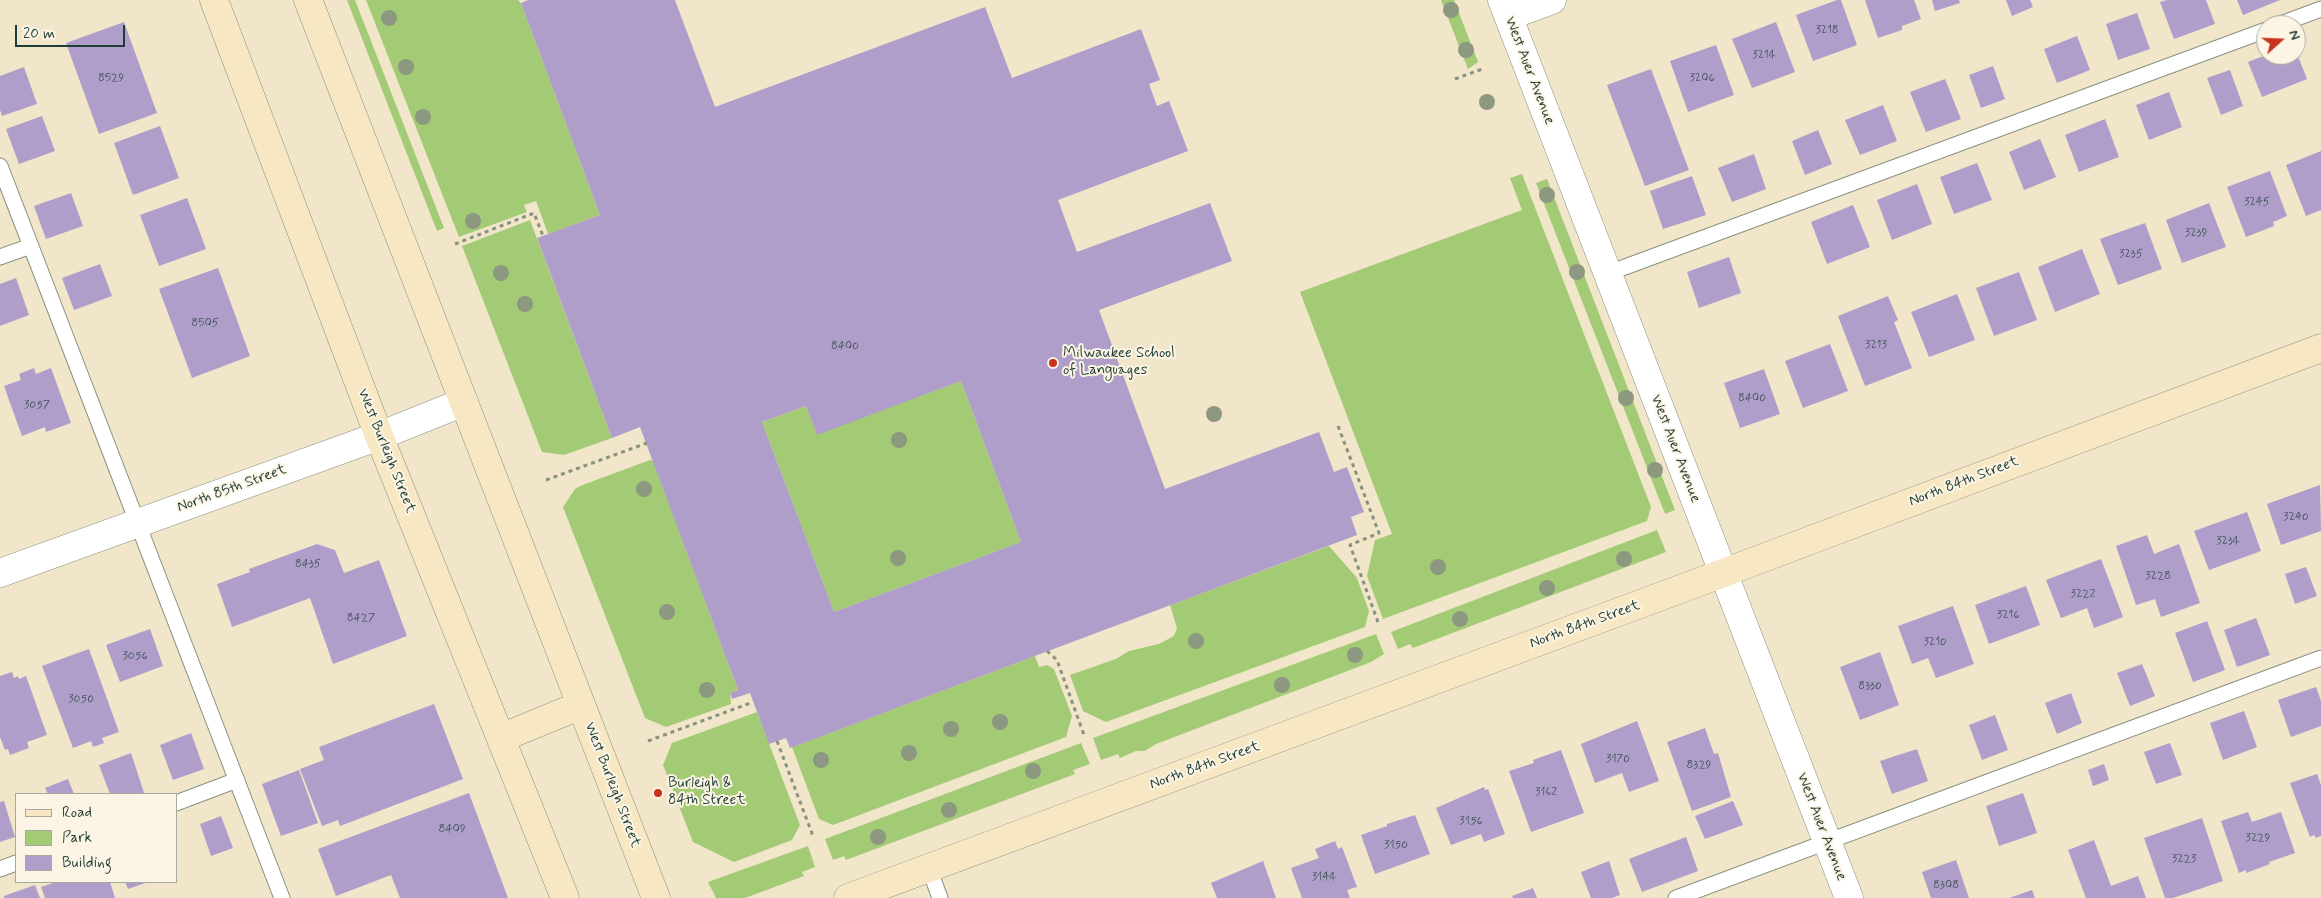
<!DOCTYPE html>
<style>
body{margin:0}
#map{position:relative;width:2321px;height:898px;overflow:hidden;background:#f1e6ca;font-family:Mynerve,sans-serif}
canvas{display:block}
.legend{position:absolute;left:15px;top:793px;width:162px;height:90px;box-sizing:border-box;background:#fcf5e5;border:1px solid #a4ab9e;margin:0;padding:6px 9px;list-style:none;font-size:15px;color:#1f3d34}
.legend li{display:flex;align-items:center;gap:10px;height:25px}
.legend b{width:25px;border:1px solid #a4ab9e}
.north{position:absolute;left:2256px;top:15px;width:50px;height:50px;box-sizing:border-box;background:#fcf5e5;border:1px solid #a4ab9e;border-radius:50%;rotate:70deg;font-size:14px;font-weight:700;line-height:20px;text-align:center;color:#1f3d34}
.north::after{content:'';display:block;margin:auto;width:18px;height:22px;background:#c8321e;clip-path:polygon(50% 0,100% 100%,50% 72%,0 100%)}
.scale{position:absolute;left:15px;top:25px;width:110px;height:22px;box-sizing:border-box;border:2px solid #1f3d34;border-top:0;padding-left:6px;font-size:15px;line-height:18px;white-space:nowrap;color:#1f3d34;-webkit-text-stroke:4px #fcf5e5;paint-order:stroke}
</style>
<div id="map">
<canvas width="2321" height="898"></canvas>
<ul class="legend">
<li><b style="height:6px;background:#f7e8c3"></b>Road</li>
<li><b style="height:14px;background:#a3ca75"></b>Park</li>
<li><b style="height:14px;background:#af9dca"></b>Building</li>
</ul>
<div class="north">N</div>
<div class="scale">20 m</div>
</div>
<script>
const c = document.querySelector('canvas').getContext('2d');
c.lineJoin = 'round';
function fill(path, color) { c.fillStyle = color; c.fill(path, 'evenodd'); }
const poly = rows => new Path2D(rows.map(r => 'M' + r).join(''));
function trace(path, color, width, dash) { c.strokeStyle = color; c.lineWidth = width; c.lineCap = dash ? 'butt' : 'round'; c.setLineDash(dash || []); c.stroke(path); }
function drawText(font, color, halo, rows, align = 'center') {
  c.font = font + ' Mynerve,sans-serif'; c.lineWidth = 4; c.setLineDash([]); c.textBaseline = 'middle'; c.strokeStyle = halo; c.fillStyle = color; for (const [text, x, y, turn = 0] of rows) {
    c.save(); c.translate(x, y); c.rotate((+turn || 0) * Math.PI / 180); c.textAlign = isNaN(turn) ? turn : align; if (halo) c.strokeText(text, 0, 0); c.fillText(text, 0, 0); c.restore();
  }
}
fill(poly([
 [347,0,355,0,444,228,437,231],
 [366,0,518,0,521,3,600,215,548,234,536,201,524,205,527,212,459,237],
 [1441,0,1454,0,1478,62,1468,69],
 [1522,174,1651,507,1647,521,1383,619,1367,576,1375,540,1392,534,1300,292,1522,210,1510,178],
 [1547,179,1675,510,1665,514,1536,183],
 [530,220,612,438,564,455,542,452,462,246],
 [961,381,1021,542,834,612,762,422,806,406,817,434],
 [650,460,653,461,738,690,730,693,731,704,666,727,645,718,563,507,575,489,580,486],
 [1657,530,1666,552,1413,648,1410,644,1398,649,1391,632],
 [1329,546,1357,578,1369,611,1365,627,1106,722,1083,711,1070,675,1116,659,1129,651,1159,644,1174,636,1177,628,1170,605],
 [1376,634,1384,654,1371,662,1156,744,1145,751,1136,751,1120,758,1118,754,1101,760,1093,738],
 [1035,656,1039,667,1047,665,1054,669,1072,716,1066,737,833,825,819,819,792,747],
 [757,712,800,825,792,840,734,862,693,842,663,765,672,743],
 [1081,743,1090,764,1073,770,1075,774,846,860,844,856,833,860,825,839],
 [808,846,815,867,802,872,804,876,745,898,716,898,708,882]
]), '#a3ca75');
fill(poly([
 [528,0,675,0,715,107,985,7,1012,78,1141,29,1160,80,1149,84,1157,106,1169,101,1188,151,1058,200,1077,252,1210,203,1232,261,1099,310,1165,489,1319,432,1334,472,1347,467,1364,512,1351,517,1357,535,790,748,786,738,769,744,750,693,732,699,730,693,738,690,640,427,612,438,537,238,600,215,521,3],
 [961,381,1021,542,834,612,762,422,806,406,817,435],
 [1837,0,1841,0,1857,45,1813,61,1796,15],
 [1865,0,1914,0,1921,19,1902,26,1902,30,1878,38],
 [1932,0,1959,0,1960,3,1935,11],
 [2006,0,2030,0,2033,7,2012,16],
 [2167,0,2206,0,2215,24,2174,39,2160,2],
 [2237,0,2280,0,2243,15],
 [2137,13,2150,49,2118,60,2106,24],
 [124,22,157,113,99,134,66,43],
 [1776,22,1795,72,1752,88,1732,39],
 [2077,36,2090,70,2057,83,2044,49],
 [1716,45,1734,95,1688,112,1670,61],
 [2296,51,2307,79,2262,97,2248,62,2266,55,2296,55],
 [1993,66,2005,99,1981,108,1969,75],
 [24,67,37,104,2,116,0,110,0,76],
 [1651,69,1689,170,1645,186,1607,85],
 [2230,70,2243,106,2221,115,2207,78],
 [1945,79,1961,119,1926,132,1910,92],
 [2169,92,2182,127,2149,140,2136,105],
 [1883,105,1897,141,1860,155,1845,120],
 [42,116,55,151,19,164,6,129],
 [2105,119,2119,157,2079,172,2065,135],
 [160,126,179,178,133,195,114,143],
 [1818,130,1832,164,1805,175,1792,141],
 [2040,139,2056,177,2024,190,2009,152],
 [2321,151,2321,210,2306,216,2286,165],
 [1754,154,1766,189,1732,202,1718,168],
 [1977,163,1992,200,1954,214,1940,177],
 [2270,171,2287,216,2273,222,2274,226,2246,237,2227,187],
 [1692,176,1706,215,1663,229,1650,191],
 [1917,184,1932,224,1892,240,1877,200],
 [71,193,83,226,46,239,34,206],
 [187,198,206,249,159,266,140,215],
 [2209,203,2226,247,2182,263,2166,220],
 [1853,205,1870,247,1827,264,1811,222],
 [2145,223,2162,269,2118,285,2100,239],
 [2082,249,2100,294,2055,312,2038,267],
 [1729,257,1741,293,1699,308,1687,272],
 [100,264,112,296,74,310,62,278],
 [218,268,250,356,192,378,159,289],
 [2019,272,2037,320,1994,336,1976,288],
 [16,278,29,315,0,326,0,284],
 [1957,294,1975,340,1929,357,1911,312],
 [1888,296,1898,320,1894,322,1912,368,1865,386,1838,316],
 [1830,344,1848,391,1803,408,1785,361],
 [34,368,36,374,51,368,71,423,46,432,45,427,22,436,4,386,21,380,19,374],
 [1764,369,1780,414,1740,428,1724,383],
 [2320,485,2321,531,2281,545,2267,504],
 [2247,512,2261,551,2209,570,2194,531],
 [2147,535,2154,554,2179,544,2200,603,2161,617,2155,599,2136,605,2116,546],
 [317,544,335,550,344,573,379,560,407,636,333,664,310,598,232,627,217,584,250,572,249,569],
 [2101,559,2123,617,2094,628,2087,608,2061,618,2046,580],
 [2306,567,2317,596,2295,604,2285,574],
 [2026,586,2040,625,1989,644,1975,605],
 [1953,606,1974,664,1936,678,1928,658,1912,664,1898,626],
 [2256,618,2270,655,2237,667,2224,630],
 [2207,621,2225,670,2193,682,2175,633],
 [150,629,163,666,120,682,106,645],
 [89,649,119,732,102,738,104,743,93,747,91,741,73,748,42,666],
 [1880,652,1899,705,1860,720,1840,667],
 [2142,664,2155,696,2130,706,2117,673],
 [12,672,14,678,18,676,19,679,26,676,47,735,27,742,29,748,10,755,8,749,5,750,0,737,0,676],
 [2316,687,2321,701,2321,726,2291,737,2278,700],
 [2071,693,2082,723,2057,734,2045,703],
 [434,704,463,779,340,826,338,820,322,826,300,769,324,760,319,747],
 [2244,711,2257,747,2223,760,2210,723],
 [1995,715,2008,750,1982,760,1969,725],
 [1637,721,1659,781,1629,792,1622,773,1595,783,1581,744],
 [1705,728,1714,754,1718,753,1731,797,1692,811,1667,742],
 [191,733,204,769,173,780,160,745],
 [2170,743,2182,775,2156,784,2144,752],
 [1917,749,1928,781,1892,794,1880,761],
 [1561,750,1584,813,1531,832,1509,771,1534,763,1533,760],
 [131,753,144,793,110,794,99,765],
 [2104,764,2109,780,2093,786,2088,770],
 [299,770,318,823,281,836,262,784],
 [2317,774,2321,785,2321,836,2316,838,2314,835,2310,837,2290,783],
 [68,779,74,794,48,794,45,788],
 [1484,787,1485,790,1488,789,1505,834,1484,842,1481,834,1451,845,1436,808],
 [469,793,508,898,400,898,391,875,336,896,318,849],
 [2023,793,2037,833,1999,846,1986,806],
 [4,801,15,837,0,842,0,802],
 [1733,801,1743,825,1705,839,1695,816],
 [2248,812,2252,822,2281,812,2295,853,2269,862,2270,864,2246,873,2246,870,2239,873,2221,821],
 [1415,815,1430,854,1375,874,1361,835,1387,826,1387,824],
 [221,816,233,848,211,856,200,824],
 [2202,818,2223,881,2173,898,2165,898,2144,838],
 [1686,837,1698,871,1642,892,1629,859],
 [2094,840,2111,886,2138,876,2146,898,2086,898,2068,850],
 [1335,841,1338,849,1342,847,1357,887,1347,890,1350,898,1302,898,1291,868,1319,858,1315,849],
 [1956,860,1969,898,1931,898,1922,872],
 [1263,861,1276,898,1217,898,1211,883],
 [1609,861,1620,895,1612,898,1591,898,1581,872],
 [56,882,110,882,115,898,45,898,41,887],
 [125,882,148,882,128,889],
 [35,885,40,898,4,898,4,896],
 [1533,888,1537,898,1513,898,1512,896],
 [2032,890,2035,898,2009,898]
]), '#af9dca');
const lane = poly([
 [2278,25,2321,9],
 [0,166,282,898],
 [0,257,31,246],
 [1606,274,2266,30],
 [176,803,237,780],
 [929,868,940,898],
 [0,869,16,863],
 [1676,898,2321,658]
]);
const street = poly([
 [1502,0,1849,898],
 [1508,16,1552,0],
 [0,573,379,436,464,402]
]);
const secondary = poly([
 [214,0,379,436,565,898],
 [308,0,656,898],
 [501,738,581,705],
 [848,898,1686,587,2321,348]
]);
trace(lane, '#88927f', 17);
trace(street, '#88927f', 29);
trace(secondary, '#88927f', 29);
trace(poly([
 [1455,79,1485,68],
 [455,244,534,213,543,236],
 [1338,426,1379,533,1350,545,1379,625],
 [546,480,647,443],
 [1047,651,1057,660,1084,735],
 [648,741,753,702],
 [777,741,813,836]
]), '#88927f', 3, [4, 4]);
trace(lane, '#fff', 15);
trace(street, '#fff', 28);
trace(secondary, '#f7e8c3', 28);
c.fillStyle = '#8c987f';
for (const [x, y] of [
 [1451,10],
 [389,18],
 [1466,50],
 [406,67],
 [1487,102],
 [423,117],
 [1547,195],
 [473,221],
 [1577,272],
 [501,273],
 [525,304],
 [1626,398],
 [1214,414],
 [899,440],
 [1655,470],
 [644,489],
 [898,558],
 [1624,559],
 [1438,567],
 [1547,588],
 [667,612],
 [1460,619],
 [1196,641],
 [1355,655],
 [1282,685],
 [707,690],
 [1000,722],
 [951,729],
 [909,753],
 [821,760],
 [1033,771],
 [949,810],
 [878,837]
]) { c.beginPath(); c.arc(x, y, 8, 0, 2 * Math.PI); c.fill(); }
for (const [x, y, r, color] of [
 [1053,363,5,"#c8321e"],
 [658,793,5,"#c8321e"]
]) { const dot = new Path2D(); dot.arc(x, y, r, 0, 2 * Math.PI); c.fillStyle = color; c.fill(dot); trace(dot, '#fcf5e5', 2); }
drawText('12px', '#43555a', null, [
 ["3218",1827,30],
 ["3214",1764,55],
 ["8529",111,78],
 ["3206",1702,78],
 ["3245",2257,202],
 ["3239",2196,233],
 ["3235",2131,254],
 ["8505",205,323],
 ["3213",1876,345],
 ["8400",845,346],
 ["8400",1752,398],
 ["3057",37,405],
 ["3240",2296,517],
 ["3234",2228,541],
 ["8435",308,564],
 ["3228",2158,576],
 ["3222",2083,594],
 ["3216",2008,615],
 ["8427",361,618],
 ["3210",1935,642],
 ["3056",135,656],
 ["8330",1870,686],
 ["3050",81,699],
 ["3170",1618,759],
 ["8329",1699,765],
 ["3162",1546,792],
 ["3156",1471,821],
 ["8409",452,829],
 ["3229",2258,838],
 ["3150",1396,845],
 ["3223",2184,859],
 ["3144",1324,877],
 ["8308",1946,885]
]);
drawText('15px', '#1f3d34', '#fcf5e5', [
 ["West Auer Avenue",1529,71,69],
 ["West Auer Avenue",1675,449,69],
 ["West Burleigh Street",386,451,68],
 ["North 84th Street",1964,482,-21],
 ["North 85th Street",232,489,-20],
 ["North 84th Street",1585,625,-20],
 ["North 84th Street",1205,766,-20],
 ["West Burleigh Street",612,785,69],
 ["West Auer Avenue",1821,827,69]
]);
drawText('15px', '#1f3d34', '#fcf5e5', [
 ["Milwaukee School",1063,354],
 ["of Languages",1063,371],
 ["Burleigh &",668,784],
 ["84th Street",668,801]
], 'left');
</script>
